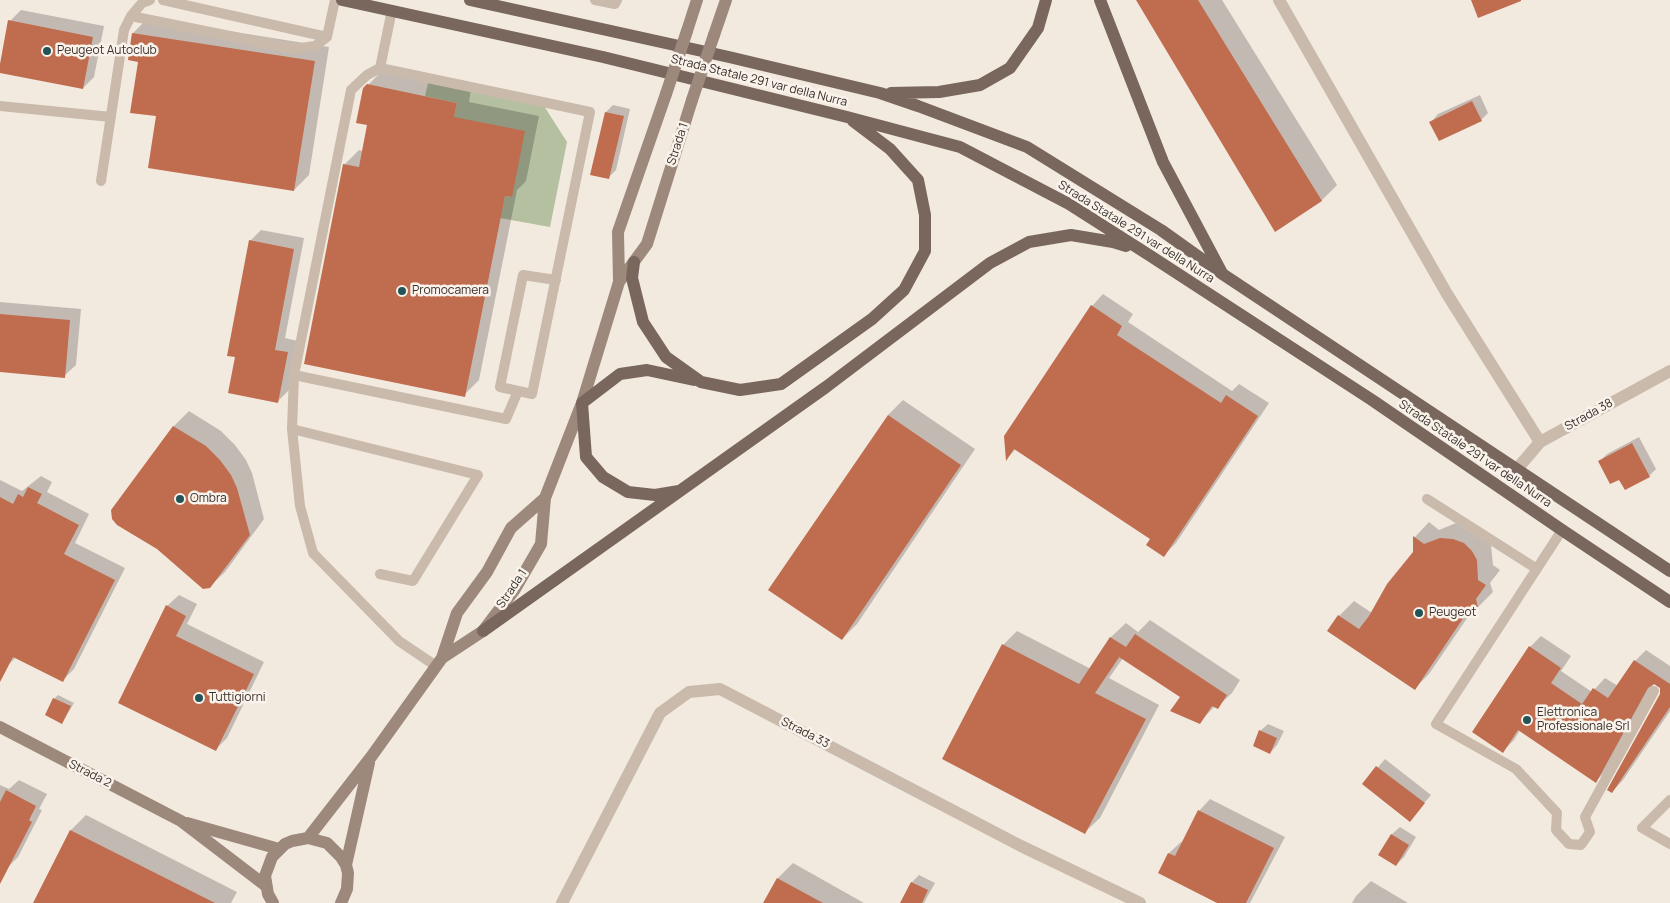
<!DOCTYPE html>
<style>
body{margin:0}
canvas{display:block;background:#f2e9df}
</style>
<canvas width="1670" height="903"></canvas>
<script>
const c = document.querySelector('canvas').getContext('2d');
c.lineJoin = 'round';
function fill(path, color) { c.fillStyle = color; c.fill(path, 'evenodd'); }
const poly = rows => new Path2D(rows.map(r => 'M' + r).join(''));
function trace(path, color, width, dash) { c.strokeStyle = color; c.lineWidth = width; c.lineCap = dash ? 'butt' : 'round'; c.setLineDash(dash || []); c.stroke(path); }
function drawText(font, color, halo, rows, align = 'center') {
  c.font = font + ' Manrope,sans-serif'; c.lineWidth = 5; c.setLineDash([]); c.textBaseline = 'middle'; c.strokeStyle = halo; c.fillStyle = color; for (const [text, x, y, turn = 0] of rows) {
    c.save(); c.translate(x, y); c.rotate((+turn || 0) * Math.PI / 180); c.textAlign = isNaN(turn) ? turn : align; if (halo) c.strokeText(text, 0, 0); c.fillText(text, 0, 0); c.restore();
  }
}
fill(poly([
 [428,83,544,106,567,142,550,227,500,218,505,196,512,197,454,117,457,103,425,96]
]), '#b4c09f');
fill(poly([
 [1137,0,1222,0,1337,185,1322,200,1276,230],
 [21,10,104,26,94,77,83,88,0,72,10,21],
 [148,18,329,47,309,175,294,190,158,115,133,33],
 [383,70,471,88,469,102,539,116,526,181,517,190,479,380,464,395,344,165,359,150,363,151,369,124,364,89],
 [1480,95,1488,113,1481,120,1431,122,1438,114],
 [613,105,630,109,616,170,608,178,606,112],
 [261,230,304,238,285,338,298,341,289,390,278,401,237,356,250,241],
 [1103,294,1133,314,1128,322,1232,391,1239,384,1269,403,1176,543,1164,555,1152,539,1016,449,1007,458,1092,306],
 [0,302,81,309,76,365,64,376,0,370],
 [903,400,975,449,857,624,842,639,888,415],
 [189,411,221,431,235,445,246,460,252,473,264,519,225,572,209,587,112,510,174,426],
 [1639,437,1656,469,1649,476,1619,478,1600,461,1607,454],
 [41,476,52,482,47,492,89,514,75,543,125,568,74,669,62,681,16,657,9,664,0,659,0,480,22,491],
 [1429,522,1439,530,1456,523,1491,545,1493,565,1500,570,1490,583,1493,592,1478,607,1474,608,1429,674,1414,689,1339,616,1354,601,1372,613,1414,552,1415,537],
 [179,595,197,604,187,624,264,662,227,738,216,749,120,702,167,606],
 [1150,620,1240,680,1232,693,1217,707,1215,706,1200,722,1181,696,1123,658,1109,678,1159,705,1100,818,1085,832,1003,645,1017,631,1091,669,1111,637,1126,623,1138,632],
 [1541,636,1571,656,1561,671,1592,692,1605,678,1618,686,1635,661,1646,650,1670,666,1670,711,1623,780,1612,792,1661,695,1661,687,1654,684,1607,770,1596,781,1520,730,1514,740,1503,751,1530,647],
 [58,695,74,703,62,723,54,699],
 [1268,724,1284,731,1277,745,1270,753,1260,731],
 [1385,759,1431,795,1410,820,1364,784],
 [19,780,47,794,39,809,42,810,18,857,7,868,0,865,0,785,9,789],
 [1210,799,1285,837,1250,903,1220,903,1160,873,1169,853,1181,842,1183,843,1199,811],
 [86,815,237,892,231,903,34,903,71,830],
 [1400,827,1416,837,1404,857,1396,865,1380,855,1392,834],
 [793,863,864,903,764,903,778,878],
 [919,875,935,883,924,903,901,903,912,882],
 [1371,881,1408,903,1352,903,1356,896]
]), '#0003');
fill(poly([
 [1136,0,1198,0,1322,201,1275,232],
 [1471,0,1521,0,1521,1,1478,18],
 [8,20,93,37,83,89,0,73,0,64],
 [132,33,315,61,294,191,148,168,156,116,130,113,138,62,128,60],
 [367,84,457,103,454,117,525,131,512,197,505,196,465,397,304,364,343,164,359,167,367,125,356,123,363,88],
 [1472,101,1482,121,1439,141,1429,122],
 [605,112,624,116,609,179,590,175],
 [249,240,294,249,275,350,288,352,278,403,228,393,235,357,227,356],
 [1091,305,1122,326,1117,335,1221,403,1226,395,1258,416,1164,557,1146,545,1150,539,1014,449,1006,461,1004,436],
 [0,314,70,320,65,378,0,372],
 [888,415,961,465,842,640,768,590],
 [173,426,206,446,220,460,231,475,237,488,250,535,210,588,203,589,157,549,117,525,112,519,111,510],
 [1632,443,1650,477,1625,490,1619,480,1610,484,1598,461],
 [28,487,42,494,37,503,79,525,64,554,115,580,63,682,13,657,0,682,0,497,13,504,18,494,23,497],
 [1413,536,1424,544,1440,538,1453,539,1464,543,1472,551,1477,560,1478,580,1486,585,1476,599,1478,608,1468,611,1415,690,1327,631,1338,615,1359,629,1369,616,1387,584,1413,552],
 [166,605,186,616,176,636,254,674,216,751,118,703],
 [1135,634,1227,695,1218,709,1212,706,1200,724,1170,711,1180,697,1119,657,1120,656,1095,693,1146,719,1085,834,942,759,1002,644,1079,684,1110,637,1126,647],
 [1529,646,1561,668,1551,683,1582,704,1593,688,1608,698,1634,660,1670,684,1670,707,1612,793,1607,790,1660,694,1660,688,1654,684,1648,688,1596,783,1518,730,1503,753,1472,732],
 [53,698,71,706,62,724,45,715],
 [1259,730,1277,738,1270,754,1253,746],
 [1376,766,1425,803,1410,822,1362,784],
 [6,790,36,806,29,820,32,822,0,884,0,802],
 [1198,810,1274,848,1246,903,1217,903,1158,873,1168,853,1175,856],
 [70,830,215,903,33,903],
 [1391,834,1409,845,1396,866,1378,855],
 [777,878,823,903,763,903],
 [911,882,928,890,922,903,900,903]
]), '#c06c4e');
trace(poly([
 [163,0,327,37],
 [595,0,615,4,617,0],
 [392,10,380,68,590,112,532,394,500,387,523,275,556,280],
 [131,16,294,49,315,46,327,37,335,0],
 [0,106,111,117],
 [101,181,124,30,131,16,142,3,150,0],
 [294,375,351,90,367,75,380,68],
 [292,429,478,475,413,581,380,574],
 [1427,499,1537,569],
 [1562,530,1436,724,1516,769,1557,813,1556,830,1569,844,1581,845,1590,832,1585,817,1654,691],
 [436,666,399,641,313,553,300,506,292,429,294,375,506,419,518,391],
 [1670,800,1642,828,1670,844]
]), '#c9baab', 10);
trace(poly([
 [1279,0,1447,294,1540,442],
 [1517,469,1540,442,1670,371],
 [562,903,660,713,689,692,720,689,1021,846,1140,903]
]), '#c9baab', 12);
trace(poly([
 [687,31,697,0],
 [714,35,726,0],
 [619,282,618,232,666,94],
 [442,658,483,631,515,589,541,544,545,498,582,403,619,282,647,244,692,100],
 [0,727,181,821,266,886],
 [187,823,279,849],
 [308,838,371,757,442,658,457,613,487,572,511,528,545,498],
 [346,865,369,763],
 [273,903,268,894,265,876,272,857,285,844,292,841,308,838,327,843,341,857,346,865,348,873,347,889,341,903]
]), '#9d897c', 12);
trace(poly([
 [342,0,603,57,847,117,960,147,1069,204,1149,255,1372,400,1562,530,1670,602],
 [470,0,729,57,880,93,918,106,1027,147,1161,230,1224,275,1670,571],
 [1100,0,1163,162,1222,273],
 [891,93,939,92,980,85,1010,68,1038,28,1046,0],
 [634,262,632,278,643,322,666,357,701,382,740,390,781,384,872,319,904,290,925,251,925,215,918,180,890,149,853,121],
 [679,491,655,495,628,492,603,477,586,457,582,403,620,374,647,370,694,380],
 [483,631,826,387,990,263,1029,242,1071,235,1113,242,1126,246]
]), '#79665c', 12);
trace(poly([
 [666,94,687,31],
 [692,100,714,35]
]), '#9d897c', 12);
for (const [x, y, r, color] of [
 [47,51,5,"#215357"],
 [402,291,5,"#215357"],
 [180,499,5,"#215357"],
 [1419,613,5,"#215357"],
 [199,698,5,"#215357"],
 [1527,720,5,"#215357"]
]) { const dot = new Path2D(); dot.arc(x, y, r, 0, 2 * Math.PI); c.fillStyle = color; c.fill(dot); trace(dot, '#f9f3eb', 2); }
drawText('12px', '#382f2a', '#f9f3eb', [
 ["Peugeot Autoclub",57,51],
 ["Promocamera",412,291],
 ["Ombra",190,499],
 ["Peugeot",1429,613],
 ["Tuttigiorni",209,698],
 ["Elettronica",1537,713],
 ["Professionale Srl",1537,727]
], 'left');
drawText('12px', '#382f2a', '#f9f3eb', [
 ["Strada Statale 291 var della Nurra",759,81,14],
 ["Strada 1",678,144,-72],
 ["Strada Statale 291 var della Nurra",1136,232,32],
 ["Strada 38",1589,415,-29],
 ["Strada Statale 291 var della Nurra",1475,454,34],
 ["Strada 1",512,589,-56],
 ["Strada 33",805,733,27],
 ["Strada 2",90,774,27]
]);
</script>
